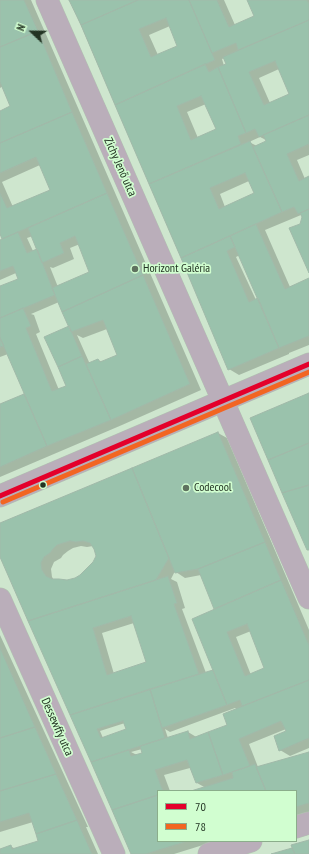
<!DOCTYPE html>
<meta charset="utf-8">
<style>
body{margin:0}
#map{position:relative;width:309px;height:854px;overflow:hidden;background:#cee6ce;font-family:"PT Sans Narrow",sans-serif}
canvas{display:block}
.legend{position:absolute;left:157px;top:790px;width:140px;height:52px;box-sizing:border-box;background:#d1fed0;border:1px solid #8bad8b;margin:0;padding:5px 7px;list-style:none;font-size:12px;color:#233423}
.legend li{display:flex;align-items:center;gap:8px;height:20px}
.legend b{width:20px;border:1px solid #8bad8b}
.north{position:absolute;left:12px;top:12px;width:40px;height:40px;-webkit-text-stroke:3px #d1fed0;paint-order:stroke;rotate:292deg;font-size:11px;font-weight:700;line-height:16px;text-align:center;color:#233423}
.north::after{content:'';display:block;margin:auto;width:14px;height:18px;background:#233423;clip-path:polygon(50% 0,100% 100%,50% 72%,0 100%)}
</style>
<div id="map">
<canvas width="309" height="854"></canvas>
<ul class="legend">
<li><b style="height:5px;background:#e4002b"></b>70</li>
<li><b style="height:5px;background:#f26522"></b>78</li>
</ul>
<div class="north">N</div>
</div>
<script>
const c = document.querySelector('canvas').getContext('2d');
c.lineJoin = 'round';
function fill(path, color) { c.fillStyle = color; c.fill(path, 'evenodd'); }
const poly = rows => new Path2D(rows.map(r => 'M' + r).join(''));
function trace(path, color, width, dash) { c.strokeStyle = color; c.lineWidth = width; c.lineCap = dash ? 'butt' : 'round'; c.setLineDash(dash || []); c.stroke(path); }
function drawText(font, color, halo, rows, align = 'center') {
  c.font = font + ' "PT Sans Narrow",sans-serif'; c.lineWidth = 3.5; c.setLineDash([]); c.textBaseline = 'middle'; c.strokeStyle = halo; c.fillStyle = color; for (const [text, x, y, turn = 0] of rows) {
    c.save(); c.translate(x, y); c.rotate((+turn || 0) * Math.PI / 180); c.textAlign = isNaN(turn) ? turn : align; if (halo) c.strokeText(text, 0, 0); c.fillText(text, 0, 0); c.restore();
  }
}
fill(poly([
 [0,0,31,0,201,390,122,425,0,477,0,405,26,394,8,354,0,357,0,287,20,279,16,273,0,280,0,241,5,239,3,238,1,235,0,235,0,112,12,107,3,86,0,88],
 [40,165,51,190,13,207,2,182],
 [33,236,38,250,33,251,27,238],
 [80,244,90,272,58,287,50,267,53,268,74,259,70,248],
 [59,302,70,326,68,386,59,390,36,334,40,332,34,315,31,314],
 [107,329,118,355,102,362,98,360,92,363,89,362,77,335,83,338],
 [70,0,224,0,235,25,255,16,248,0,309,0,309,155,297,160,305,179,309,177,309,271,301,225,303,216,301,215,265,230,290,287,309,279,309,345,289,353,289,354,239,375,229,369],
 [170,26,179,46,158,55,149,35],
 [225,58,227,64,224,66,222,59],
 [279,69,290,94,270,103,259,78],
 [206,104,217,129,198,138,187,112],
 [260,137,266,140,267,142,257,146,249,142],
 [249,181,255,194,225,207,220,194],
 [240,255,259,299,256,300,236,257],
 [218,433,227,438,309,630,309,748,290,756,280,750,287,732,286,729,249,744,258,767,309,753,309,812,296,816,296,791,194,791,206,788,197,783,190,768,164,775,170,791,158,791,158,841,216,841,174,854,132,854,0,554,0,524],
 [81,546,87,547,93,546,97,556,94,563,81,576,75,579,67,581,54,580,52,577,51,569,54,562,61,558,63,555,68,551,73,548],
 [175,571,176,572,185,578,201,575,216,609,214,670,206,673,182,609,185,608,177,582,171,579],
 [134,623,147,663,114,674,102,633],
 [251,631,265,669,251,675,236,637],
 [235,708,238,710,228,725,198,738,188,732,168,738,165,729,170,732],
 [125,723,128,730,103,738,100,731],
 [142,749,144,753,137,755,131,752],
 [0,635,88,827,86,827,98,854,0,854,0,850,10,846,16,849,40,842,33,822,0,832]
]), '#0003');
const building = poly([
 [0,0,24,0,38,31,0,47,0,0],
 [69,0,138,0,81,25,69,0],
 [138,0,189,0,215,60,115,105,81,25,138,0],
 [166,18,177,46,151,57,139,29,166,18],
 [189,0,217,0,229,27,254,16,247,0,307,0,309,4,309,20,238,50,236,43,212,53,189,0],
 [309,20,309,115,259,137,255,129,246,133,218,67,226,64,223,57,309,20],
 [275,61,289,94,264,105,249,72,275,61],
 [38,31,72,112,0,143,0,111,10,106,0,82,0,47,38,31],
 [205,64,209,72,218,67,246,133,238,136,241,144,149,184,115,105,205,64],
 [201,96,216,129,191,140,177,106,201,96],
 [72,112,107,193,2,239,0,234,0,193,7,208,50,190,36,157,0,173,0,143,72,112],
 [309,115,309,144,287,154,299,181,309,176,309,209,298,214,294,207,282,212,253,147,266,141,263,135,309,115],
 [250,141,282,212,181,258,149,184,250,141],
 [245,173,254,193,219,209,210,188,245,173],
 [107,193,143,275,62,312,52,288,89,272,75,236,60,243,64,253,42,263,28,228,107,193],
 [309,209,309,273,289,228,300,224,302,217,300,213,309,209],
 [256,224,285,289,309,278,309,336,279,348,230,236,256,224],
 [18,232,27,253,37,249,55,295,0,318,0,286,18,279,13,266,0,271,0,240,18,232],
 [230,236,235,247,227,251,249,302,258,298,279,348,228,370,181,258,230,236],
 [143,275,190,384,111,420,86,364,98,359,100,362,117,355,103,320,71,332,62,312,143,275],
 [23,308,31,326,26,328,52,391,66,386,58,367,82,356,111,420,47,446,0,338,0,318,23,308],
 [69,326,82,356,58,367,44,337,69,326],
 [0,338,4,346,0,347,0,338],
 [309,393,309,443,268,460,250,418,309,393],
 [24,394,47,446,0,467,0,404,24,394],
 [218,432,265,542,198,569,175,573,132,468,218,432],
 [309,443,309,485,282,493,268,460,309,443],
 [132,468,169,558,156,580,28,621,0,557,0,523,132,468],
 [70,541,76,542,83,541,90,543,94,549,96,556,93,562,80,575,75,578,67,580,59,579,52,579,46,576,42,570,41,563,44,557,50,553,53,549,57,545,63,543,70,541],
 [309,485,309,550,307,550,282,493,309,485],
 [265,542,281,580,214,609,198,569,265,542],
 [168,576,177,603,174,604,199,674,70,715,28,621,168,576],
 [131,616,146,662,107,675,93,628,131,616],
 [281,580,309,645,309,680,242,706,240,700,227,705,192,619,281,580],
 [247,624,264,668,245,676,227,632,247,624],
 [0,648,35,727,0,738,0,648],
 [213,670,227,705,162,728,150,689,213,670],
 [309,680,309,738,279,751,274,736,286,731,281,721,239,739,250,766,223,775,208,732,227,725,223,714,309,680],
 [150,689,165,738,91,762,70,715,150,689],
 [123,721,126,729,101,738,97,729,123,721],
 [35,727,56,774,0,791,0,738,35,727],
 [188,731,190,739,208,732,223,775,196,783,187,760,155,770,163,791,158,791,158,795,112,810,91,762,129,750,131,756,142,753,140,746,188,731],
 [309,752,309,803,296,807,296,791,266,791,256,767,309,752],
 [255,764,266,791,191,791,233,778,232,772,255,764],
 [56,774,77,820,36,834,29,813,0,822,0,791,56,774],
 [158,795,158,841,188,841,146,854,131,854,112,810,158,795],
 [77,820,92,854,0,854,0,849,11,845,12,849,38,841,36,834,77,820],
 [309,840,309,854,295,854,291,845,309,840],
 [292,848,295,854,271,854,292,848]
]);
fill(building, '#9ac2ac');
trace(building, '#a1b9a9', 1);
const minor = poly([
 [47,0,223,401,309,598],
 [0,496,309,364],
 [0,599,114,854],
 [296,827,309,823],
 [209,854,251,841]
]);
trace(minor, '#b1c4b1', 23);
trace(minor, '#baaeba', 22);
trace(poly([
 [0,496,309,364]
]), '#e4002b', 5);
trace(poly([
 [3,502,309,372]
]), '#f26522', 5);
for (const [x, y, r, color] of [
 [135,269,4,"#5f725f"],
 [43,485,3.5,"#233423"],
 [186,488,4,"#5f725f"]
]) { const dot = new Path2D(); dot.arc(x, y, r, 0, 2 * Math.PI); c.fillStyle = color; c.fill(dot); trace(dot, '#d1fed0', 1.5); }
drawText('12px', '#233423', '#d1fed0', [
 ["Zichy Jenő utca",120,167,66],
 ["Dessewffy utca",57,727,66]
]);
drawText('12px', '#233423', '#d1fed0', [
 ["Horizont Galéria",143,269],
 ["Codecool",194,488]
], 'left');
</script>
